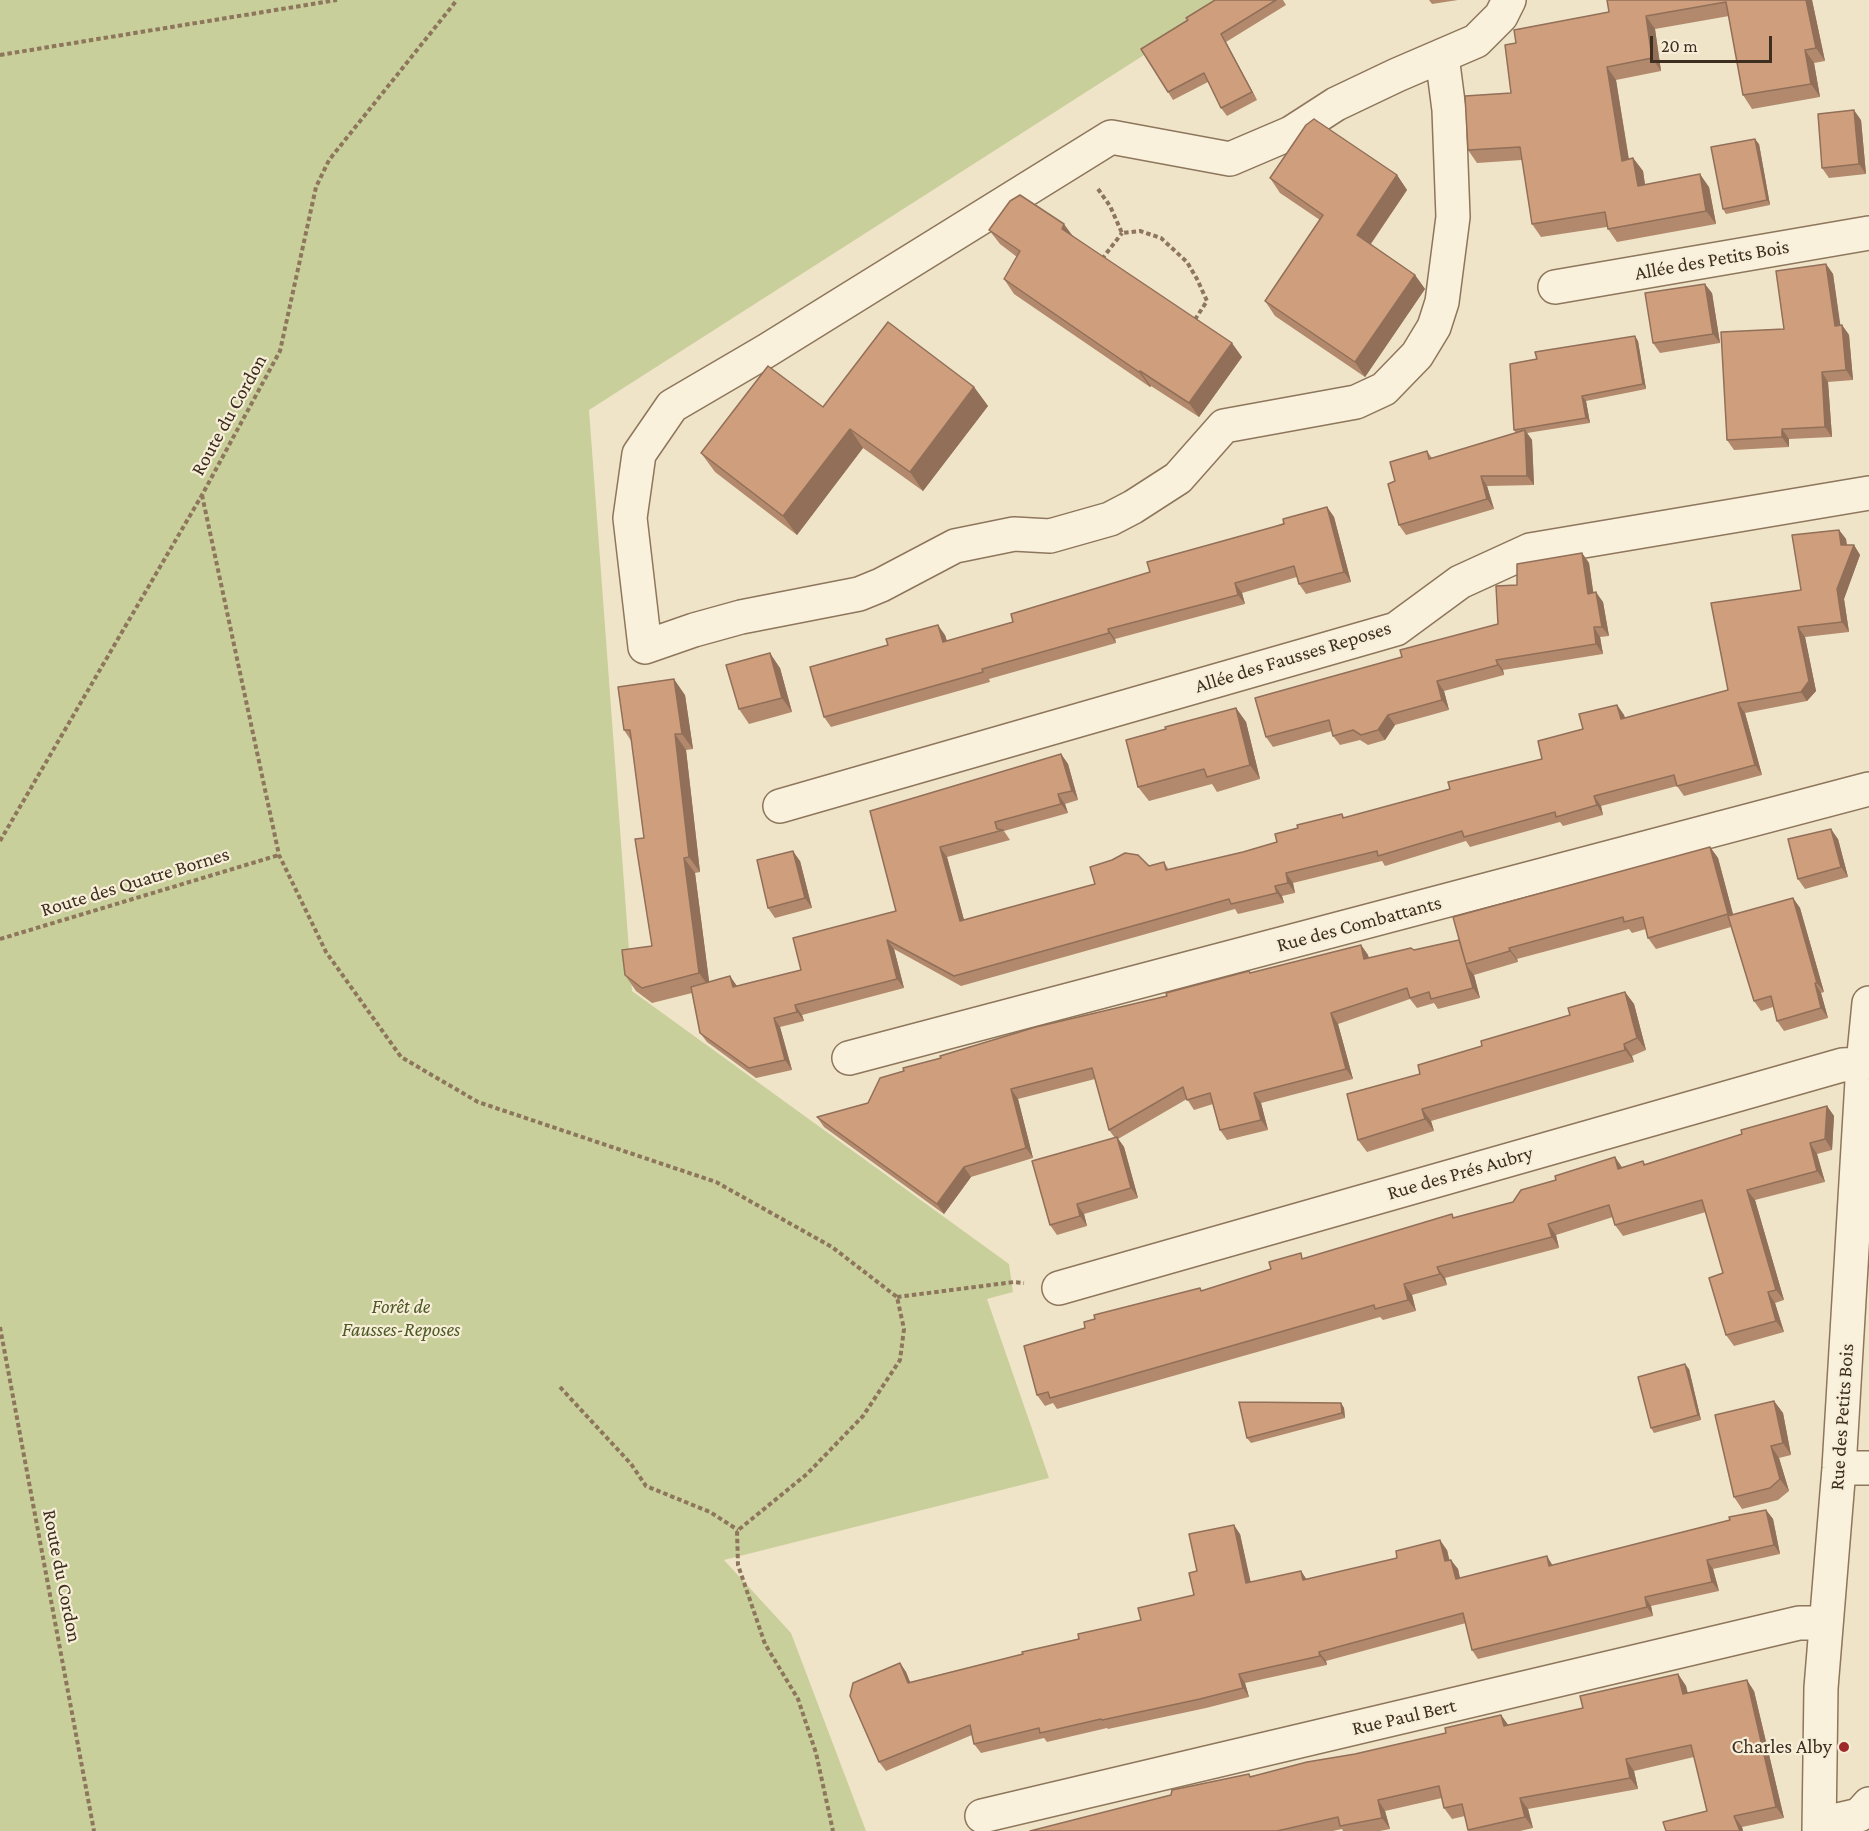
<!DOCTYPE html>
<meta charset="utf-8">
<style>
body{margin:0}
#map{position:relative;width:1869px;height:1831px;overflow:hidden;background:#f0e4c8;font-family:"Crimson Pro",serif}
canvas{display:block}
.scale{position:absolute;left:1650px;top:36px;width:122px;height:27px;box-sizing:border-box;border:3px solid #3d2e20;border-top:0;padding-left:8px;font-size:18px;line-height:21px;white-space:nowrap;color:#3d2e20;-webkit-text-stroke:4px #f7eed8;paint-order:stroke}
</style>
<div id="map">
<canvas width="1869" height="1831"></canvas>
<div class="scale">20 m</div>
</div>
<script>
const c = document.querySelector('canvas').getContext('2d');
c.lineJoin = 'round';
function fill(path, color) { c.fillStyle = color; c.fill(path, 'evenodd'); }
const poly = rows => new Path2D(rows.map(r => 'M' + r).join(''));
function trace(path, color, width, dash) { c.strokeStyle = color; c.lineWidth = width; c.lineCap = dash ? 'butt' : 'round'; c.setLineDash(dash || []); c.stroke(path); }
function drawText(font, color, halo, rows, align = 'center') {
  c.font = font + ' "Crimson Pro",serif'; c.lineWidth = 4.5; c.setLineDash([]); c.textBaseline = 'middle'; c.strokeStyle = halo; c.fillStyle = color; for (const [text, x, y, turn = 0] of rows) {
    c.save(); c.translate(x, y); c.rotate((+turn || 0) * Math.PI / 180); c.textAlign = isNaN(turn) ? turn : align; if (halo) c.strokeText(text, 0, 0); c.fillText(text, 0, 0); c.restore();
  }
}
fill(poly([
 [0,0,1230,0,589,410,632,991,1009,1264,1013,1292,987,1299,1049,1478,724,1560,791,1633,866,1831,0,1831]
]), '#c9cf9b');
const minor = poly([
 [1442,56,1449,110,1453,217,1442,302,1434,327,1417,355,1384,389,1356,402,1224,426,1178,478,1133,507,1110,519,1050,536,1014,534,955,546,881,585,859,594,741,617,694,630,645,647,630,518,639,454,672,406,766,351,1111,137,1230,159,1291,133,1336,104,1397,75,1476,41,1501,16,1509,0],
 [1555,287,1869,233],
 [780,806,1396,629,1460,582,1530,550,1869,493],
 [849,1058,1869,789],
 [1059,1288,1842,1065,1863,1064],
 [1839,1468,1869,1468],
 [982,1816,1799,1623,1826,1623],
 [1820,1824,1859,1815,1869,1804],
 [1819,1831,1821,1688,1839,1468,1863,1064,1869,1003]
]);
trace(minor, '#8d765c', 36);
trace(poly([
 [0,55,337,0],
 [1098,189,1110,206,1122,233,1140,231,1161,238,1187,262,1197,279,1207,301,1194,321],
 [1102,259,1122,233],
 [202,495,279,855,326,952,401,1057,478,1102,716,1182,832,1247,897,1297,904,1329,900,1360,863,1416,807,1474,737,1531,738,1565,765,1644,798,1699,816,1753,833,1831],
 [0,841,202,495,280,351,316,187,329,160,457,0],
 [0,939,279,855],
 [897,1297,1014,1282,1024,1283],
 [0,1327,94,1831],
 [560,1387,631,1464,646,1486,710,1512,738,1530]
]), '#8d765c', 4, [4.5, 3]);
trace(minor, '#faf1dc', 33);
fill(poly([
 [1215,0,1283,0,1286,5,1226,42,1257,100,1227,116,1221,108,1208,82,1173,100,1168,92,1188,20],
 [1429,0,1458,0,1432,4],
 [1607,0,1812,0,1825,61,1814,63,1820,97,1752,109,1743,95,1729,16,1655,29,1661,71,1616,80,1629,159,1633,158,1643,171,1645,184,1709,187,1716,224,1617,242,1608,229,1607,227,1541,237,1532,224,1522,160,1477,163,1468,150,1511,93,1516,43,1609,12],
 [1861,120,1866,174,1829,178,1822,168],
 [1759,144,1770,205,1726,214,1723,209],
 [1397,175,1407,190,1371,244,1415,275,1425,289,1365,377,1275,316,1265,301,1320,220,1280,193,1270,178],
 [989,230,1073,236,1242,357,1199,417,1151,386,1150,387,1014,294,1004,279,1017,257,1000,244],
 [1826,264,1833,274,1840,326,1842,325,1849,335,1853,380,1828,382,1832,437,1789,439,1789,447,1734,450,1727,440,1784,329],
 [1712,293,1720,343,1660,353,1653,343],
 [1638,341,1646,389,1586,401,1590,423,1527,433,1532,440,1534,485,1487,486,1494,509,1406,535,1399,525,1427,451,1432,458,1516,433,1514,430,1537,359],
 [974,387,988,406,923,491,863,448,797,535,715,472,701,453,823,407],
 [1327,507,1334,517,1351,582,1306,594,1299,584,1297,577,1242,593,1245,604,1115,639,1116,643,989,679,990,682,831,727,824,717,888,645,945,635,947,641,1013,622],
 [1839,530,1846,539,1847,545,1854,545,1860,555,1844,599,1849,632,1805,637,1816,691,1807,701,1745,713,1762,775,1684,796,1677,786,1601,806,1603,815,1563,826,1560,822,1470,847,1466,841,1385,866,1382,861,1293,883,1295,893,1282,896,1284,903,1238,914,1235,909,961,986,894,949,904,988,802,1015,804,1021,780,1027,792,1070,756,1078,707,1042,700,1033,692,993,652,1003,636,991,625,975,652,946,644,838,632,742,624,730,685,695,693,749,686,750,700,872,695,873,709,982,737,986,801,970,896,911,870,811,1061,754,1068,764,1078,800,1065,804,1068,813,1004,831,1010,840,947,857,964,920,1095,884,1149,866,1164,862,1169,870,1243,852,1277,842,1298,828,1342,814,1344,818,1450,789,1542,759,1583,729,1617,705,1624,715,1625,718,1728,690,1801,590],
 [1582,553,1589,563,1593,593,1603,602,1609,636,1600,637,1603,654,1503,670,1504,675,1444,691,1449,710,1395,725,1385,740,1368,745,1360,740,1340,745,1333,736,1332,731,1273,747,1266,737,1402,657,1498,624,1517,585],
 [780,668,792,712,749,724,739,709],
 [1236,708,1246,722,1260,779,1217,792,1212,784,1149,801,1138,787,1166,729],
 [1838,839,1848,877,1805,889,1798,879],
 [1710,847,1718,858,1733,915,1793,898,1800,908,1824,992,1821,993,1828,1018,1784,1031,1777,1021,1773,1007,1761,1011,1754,1001,1731,927,1656,949,1648,938,1646,929,1632,933,1629,929,1517,959,1518,962,1474,975,1480,998,1438,1009,1434,1003,1417,1008,1410,999,1338,1024,1353,1079,1261,1103,1268,1130,1227,1140,1220,1130,1213,1104,1194,1110,1187,1099,1118,1139,1124,1147,1138,1198,1084,1214,1087,1226,1057,1235,1050,1225,1115,1138,1109,1130,1095,1079,1018,1099,1033,1158,971,1177,944,1214,824,1127,817,1117,868,1103,904,1071,941,1058,1167,996,1249,971,1251,973,1361,945,1368,955,1369,958,1414,950,1459,940],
 [800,861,812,908,775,918,768,908],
 [1625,992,1634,1004,1646,1050,1632,1056,1634,1062,1431,1121,1434,1131,1367,1152,1358,1140,1420,1074,1482,1046,1570,1015],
 [1827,1106,1834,1116,1832,1150,1817,1154,1825,1182,1755,1200,1784,1300,1775,1303,1784,1332,1734,1346,1726,1335,1723,1273,1706,1212,1623,1236,1615,1225,1613,1217,1556,1235,1559,1248,1445,1278,1447,1285,1412,1295,1416,1311,1383,1320,1380,1317,1057,1409,1053,1403,1045,1406,1037,1395,1085,1328,1200,1288,1202,1291,1304,1258,1513,1202,1556,1180,1615,1157,1622,1167,1643,1161,1645,1164,1742,1134],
 [1689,1369,1701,1420,1654,1433,1651,1428],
 [1774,1401,1783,1413,1791,1455,1779,1458,1789,1491,1778,1500,1742,1509,1734,1497],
 [1341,1403,1344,1408,1345,1418,1251,1443,1247,1438],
 [1766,1510,1773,1519,1780,1554,1713,1569,1719,1591,1651,1606,1653,1616,1478,1659,1472,1650,1466,1623,1326,1661,1327,1665,1245,1683,1249,1697,1206,1708,1108,1729,1107,1728,1047,1742,1044,1738,981,1753,974,1744,972,1735,886,1771,879,1762,900,1663,906,1672,910,1682,1023,1654,1079,1639,1141,1620,1194,1595,1197,1571,1240,1534,1250,1582,1301,1571,1306,1579,1447,1550,1449,1560,1458,1569,1460,1578,1552,1565,1730,1520],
 [1678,1674,1686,1686,1688,1693,1754,1691,1784,1818,1742,1827,1743,1831,1666,1831,1707,1811,1694,1757,1634,1771,1638,1789,1528,1809,1533,1828,1520,1831,1469,1831,1465,1816,1452,1819,1444,1808,1442,1798,1385,1811,1390,1829,1380,1831,1343,1831,1342,1829,1333,1831,1030,1831,1251,1776,1355,1754,1446,1733,1501,1715,1508,1725,1583,1708]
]), '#b2896c');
fill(poly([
 [1806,0,1812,0,1825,61,1816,48],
 [1646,16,1655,29,1661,71,1652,58],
 [1221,34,1226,42,1257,100,1252,92],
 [1805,50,1814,63,1820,97,1811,84],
 [1607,67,1616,80,1631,174,1622,161],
 [1854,110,1861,120,1866,174,1859,164],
 [1755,139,1759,144,1770,205,1767,200],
 [1633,158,1643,171,1647,199,1638,186],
 [1700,174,1709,187,1716,224,1706,211],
 [1397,175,1407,190,1367,249,1357,235],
 [1064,224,1075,239,1062,229],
 [1826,264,1833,274,1842,336,1835,326],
 [1415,275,1425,289,1365,377,1355,362],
 [1705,284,1712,293,1720,343,1713,334],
 [1842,325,1849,335,1853,380,1846,370],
 [1635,336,1638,341,1646,389,1643,384],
 [1232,343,1242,357,1199,417,1189,403],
 [1140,371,1151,386,1150,387,1139,372],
 [1822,372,1828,382,1832,437,1825,427],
 [974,387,988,406,923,491,910,472],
 [1582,396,1586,401,1590,423,1586,418],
 [850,429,863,448,797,535,783,516],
 [1782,429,1789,439,1789,447,1782,437],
 [1525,430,1532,440,1534,485,1527,476],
 [1481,476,1487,486,1494,509,1487,499],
 [1327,507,1334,517,1351,582,1344,572],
 [1839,530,1846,539,1848,555,1841,545],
 [1854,545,1860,555,1844,599,1849,632,1842,622,1837,589],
 [1582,553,1589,563,1595,603,1588,594],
 [1235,583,1242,593,1245,604,1238,595],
 [1596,592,1603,602,1609,636,1602,627],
 [938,625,945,635,950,652,943,642],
 [1594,627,1600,637,1603,654,1596,644],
 [1798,627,1805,637,1816,691,1807,701,1801,692],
 [1108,629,1115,639,1116,643,1109,633],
 [770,653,780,668,792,712,782,698],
 [1496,660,1503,670,1504,675,1498,665],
 [674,679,685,695,693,749,682,734],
 [1437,681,1444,691,1449,710,1442,700],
 [1738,703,1745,713,1762,775,1755,765],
 [1617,705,1624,715,1628,729,1621,719],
 [1236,708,1246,722,1260,779,1250,765],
 [1388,715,1395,725,1385,740,1378,730],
 [675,734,686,750,700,872,689,857],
 [1061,754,1068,764,1078,800,1072,791],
 [1058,794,1065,804,1068,813,1061,804],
 [1594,796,1601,806,1603,815,1597,805],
 [1831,829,1838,839,1848,877,1841,867],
 [940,847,947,857,967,931,960,921],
 [1710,847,1718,858,1736,925,1728,914],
 [793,851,800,861,812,908,805,898],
 [684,858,695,873,710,988,699,973],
 [1286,873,1293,883,1295,893,1288,883],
 [1275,886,1282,896,1284,903,1277,893],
 [1793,898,1800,908,1824,992,1817,983],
 [887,940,894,949,904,988,897,979],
 [1361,945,1368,955,1371,969,1364,959],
 [1509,948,1517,959,1518,962,1510,951],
 [1466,965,1474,975,1480,998,1473,988],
 [730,976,737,986,740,997,733,987],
 [1815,983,1821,993,1828,1018,1821,1008],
 [1625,992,1634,1004,1646,1050,1637,1038],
 [795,1005,802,1015,804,1021,797,1012],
 [1331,1013,1338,1024,1353,1079,1346,1069],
 [774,1018,780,1027,792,1070,785,1060],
 [1624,1044,1632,1056,1634,1062,1625,1050],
 [1011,1089,1018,1099,1033,1158,1026,1148],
 [1254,1093,1261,1103,1268,1130,1261,1120],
 [1827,1106,1834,1116,1832,1150,1825,1139],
 [1422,1109,1431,1121,1434,1131,1425,1119],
 [1117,1137,1124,1147,1138,1198,1131,1188],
 [1810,1143,1817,1154,1825,1182,1817,1171],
 [1615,1157,1622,1168,1618,1169],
 [964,1167,971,1177,944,1214,937,1204],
 [1747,1190,1755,1200,1784,1300,1776,1290],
 [1077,1204,1084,1214,1087,1226,1080,1216],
 [1548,1224,1556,1235,1559,1248,1552,1237],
 [1437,1267,1445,1278,1447,1285,1440,1274],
 [1404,1284,1412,1295,1416,1311,1408,1300],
 [1768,1292,1775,1303,1784,1332,1776,1321],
 [1685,1364,1689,1369,1701,1420,1698,1415],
 [1774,1401,1783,1413,1791,1455,1783,1443],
 [1341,1403,1344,1408,1345,1418,1342,1413],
 [1771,1446,1779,1458,1789,1491,1780,1479],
 [1766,1510,1773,1519,1780,1554,1774,1545],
 [1234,1525,1240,1534,1253,1592,1246,1583],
 [1440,1540,1447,1550,1452,1570,1445,1561],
 [1547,1556,1553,1566,1549,1566],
 [1451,1560,1458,1569,1462,1588,1456,1579],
 [1707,1560,1713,1569,1719,1591,1712,1582],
 [1301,1571,1307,1580,1303,1580],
 [1645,1597,1651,1606,1653,1616,1647,1607],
 [1319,1652,1326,1661,1327,1665,1320,1656],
 [900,1663,906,1672,914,1692,908,1683],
 [1239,1674,1245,1683,1249,1697,1243,1688],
 [1678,1674,1686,1686,1690,1706,1683,1694],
 [1747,1680,1754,1691,1784,1818,1776,1807],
 [1501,1715,1509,1726,1504,1726],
 [1626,1759,1634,1771,1638,1789,1630,1778],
 [1520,1798,1528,1809,1533,1828,1525,1817],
 [1378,1800,1385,1811,1390,1829,1382,1818],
 [1734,1816,1742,1827,1743,1831,1740,1831]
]), '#916f58');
const building = poly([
 [1215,0,1276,0,1221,34,1252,92,1221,108,1204,73,1168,92,1141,49,1188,20,1186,18,1215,0],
 [1607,0,1806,0,1816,48,1805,50,1811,84,1743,95,1726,2,1646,16,1652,58,1607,67,1622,161,1633,158,1638,186,1700,174,1706,211,1608,229,1605,212,1532,224,1520,147,1468,150,1465,96,1511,93,1505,45,1516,43,1514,30,1609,12,1607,0],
 [1854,110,1859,164,1822,168,1818,114,1854,110],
 [1314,119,1397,175,1357,235,1415,275,1355,362,1265,301,1323,215,1270,178,1306,125,1314,119],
 [1755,139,1767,200,1723,209,1711,147,1755,139],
 [1020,195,1064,224,1062,229,1232,343,1189,403,1140,371,1139,372,1004,279,1020,251,989,230,1010,201,1020,195],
 [1826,264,1835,326,1842,325,1846,370,1822,372,1825,427,1782,429,1782,437,1727,440,1721,332,1784,329,1776,271,1826,264],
 [1705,284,1713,334,1653,343,1645,293,1705,284],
 [888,322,974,387,910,472,850,429,783,516,701,453,768,366,823,407,888,322],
 [1635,336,1643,384,1582,396,1586,418,1514,430,1510,364,1537,359,1535,352,1635,336],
 [1525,430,1527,476,1481,476,1487,499,1399,525,1388,484,1395,481,1390,462,1427,451,1429,459,1525,430],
 [1327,507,1344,572,1299,584,1294,566,1235,583,1238,595,1108,629,1109,633,982,669,983,672,824,717,810,667,888,645,886,639,938,625,943,642,1013,622,1011,614,1150,572,1147,562,1284,524,1283,519,1327,507],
 [1839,530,1841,545,1854,545,1837,589,1842,622,1798,627,1809,681,1801,692,1738,703,1755,765,1677,786,1674,775,1594,796,1597,805,1556,817,1555,812,1464,837,1462,831,1378,856,1377,851,1286,873,1288,883,1275,886,1277,893,1231,904,1229,899,954,976,887,940,897,979,795,1005,797,1012,774,1018,785,1060,749,1068,700,1033,691,987,730,976,733,987,801,970,793,938,896,911,870,811,1061,754,1072,791,1058,794,1061,804,995,822,997,829,1003,830,940,847,960,921,1095,884,1090,867,1112,860,1125,853,1138,855,1149,866,1164,862,1166,870,1243,852,1277,842,1275,834,1298,828,1297,825,1342,814,1343,818,1450,789,1448,782,1542,759,1538,741,1583,729,1579,714,1617,705,1621,719,1728,690,1711,603,1801,590,1792,535,1839,530],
 [1582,553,1588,594,1596,592,1602,627,1594,627,1596,644,1496,660,1498,665,1437,681,1442,700,1388,715,1378,730,1361,735,1353,730,1333,736,1329,720,1266,737,1255,698,1402,657,1400,650,1498,624,1496,586,1517,585,1517,564,1582,553],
 [770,653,782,698,739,709,726,665,770,653],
 [674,679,682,734,675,734,689,857,684,858,699,973,642,988,625,975,622,950,652,946,635,839,644,838,630,730,624,730,618,687,674,679],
 [1236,708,1250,765,1207,777,1204,769,1138,787,1126,740,1166,729,1165,727,1236,708],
 [1831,829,1841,867,1798,879,1788,839,1831,829],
 [1710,847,1728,914,1648,938,1643,917,1624,922,1623,917,1509,948,1510,951,1466,964,1453,917,1710,847],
 [793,851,805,898,768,908,757,860,793,851],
 [1793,898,1817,983,1815,983,1821,1008,1777,1021,1771,996,1754,1001,1728,916,1793,898],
 [1459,940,1473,988,1431,999,1429,992,1410,998,1407,988,1331,1013,1346,1069,1254,1093,1261,1120,1220,1130,1210,1093,1187,1100,1183,1087,1109,1130,1092,1068,1011,1089,1026,1148,964,1167,937,1204,817,1117,868,1103,880,1078,904,1071,903,1068,941,1058,940,1056,1036,1027,1167,996,1166,993,1249,971,1250,973,1361,945,1364,959,1411,948,1414,950,1459,940],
 [1625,992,1637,1038,1624,1044,1625,1050,1422,1109,1425,1119,1358,1140,1347,1094,1420,1074,1418,1065,1482,1046,1481,1041,1570,1015,1568,1008,1625,992],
 [1827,1106,1825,1139,1810,1143,1817,1171,1747,1190,1776,1290,1768,1292,1776,1321,1726,1335,1709,1278,1723,1273,1702,1200,1615,1225,1609,1205,1548,1224,1552,1237,1437,1267,1440,1274,1404,1284,1408,1300,1375,1309,1374,1305,1050,1398,1048,1392,1037,1395,1024,1346,1085,1328,1084,1322,1095,1319,1094,1315,1200,1288,1201,1291,1271,1269,1269,1262,1301,1253,1302,1259,1452,1214,1453,1218,1513,1202,1521,1190,1556,1180,1555,1176,1615,1157,1618,1169,1643,1161,1644,1165,1742,1134,1741,1130,1827,1106],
 [1117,1137,1131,1188,1077,1204,1080,1216,1050,1225,1032,1161,1117,1137],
 [1685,1364,1698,1415,1651,1428,1638,1377,1685,1364],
 [1774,1401,1783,1443,1771,1446,1780,1479,1770,1488,1734,1497,1715,1415,1774,1401],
 [1239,1402,1341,1403,1342,1413,1247,1438,1239,1402],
 [1766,1510,1774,1545,1707,1560,1712,1582,1645,1597,1647,1607,1472,1650,1463,1613,1319,1652,1320,1656,1239,1674,1243,1688,1200,1699,1102,1720,1101,1719,1040,1733,1039,1728,974,1744,970,1725,879,1762,850,1696,853,1683,900,1663,908,1683,1023,1654,1022,1652,1079,1639,1078,1634,1141,1620,1138,1608,1194,1595,1189,1573,1197,1571,1189,1534,1234,1525,1246,1583,1301,1571,1303,1580,1397,1558,1396,1551,1440,1540,1445,1561,1451,1560,1456,1579,1547,1556,1549,1566,1730,1520,1729,1517,1766,1510],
 [1678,1674,1683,1694,1747,1680,1776,1807,1734,1816,1740,1831,1666,1831,1663,1822,1707,1811,1691,1745,1626,1759,1630,1778,1520,1798,1525,1817,1468,1830,1462,1804,1444,1808,1439,1786,1378,1800,1382,1818,1340,1826,1338,1817,1277,1831,1030,1831,1171,1795,1172,1790,1249,1774,1250,1777,1307,1762,1355,1754,1446,1733,1445,1728,1501,1715,1504,1726,1583,1708,1580,1696,1678,1674]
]);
fill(building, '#cf9f7d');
trace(building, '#916f58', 1.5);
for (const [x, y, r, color] of [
 [1844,1747,6,"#9e2a2b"]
]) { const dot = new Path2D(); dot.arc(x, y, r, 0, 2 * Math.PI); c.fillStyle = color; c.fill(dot); trace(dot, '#f7eed8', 2); }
drawText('20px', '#3d2e20', '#f7eed8', [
 ["Allée des Petits Bois",1712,260,-10],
 ["Route du Cordon",229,415,-61],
 ["Allée des Fausses Reposes",1293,657,-17],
 ["Route des Quatre Bornes",135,882,-17],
 ["Rue des Combattants",1359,924,-15],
 ["Rue des Prés Aubry",1460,1173,-16],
 ["Rue des Petits Bois",1842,1417,-86],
 ["Route du Cordon",62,1576,79],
 ["Rue Paul Bert",1404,1717,-13]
]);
drawText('italic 20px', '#4d5a26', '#f7eed8', [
 ["Forêt de",401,1307],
 ["Fausses-Reposes",401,1330]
]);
drawText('20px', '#3d2e20', '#f7eed8', [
 ["Charles Alby",1832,1747]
], 'right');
</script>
